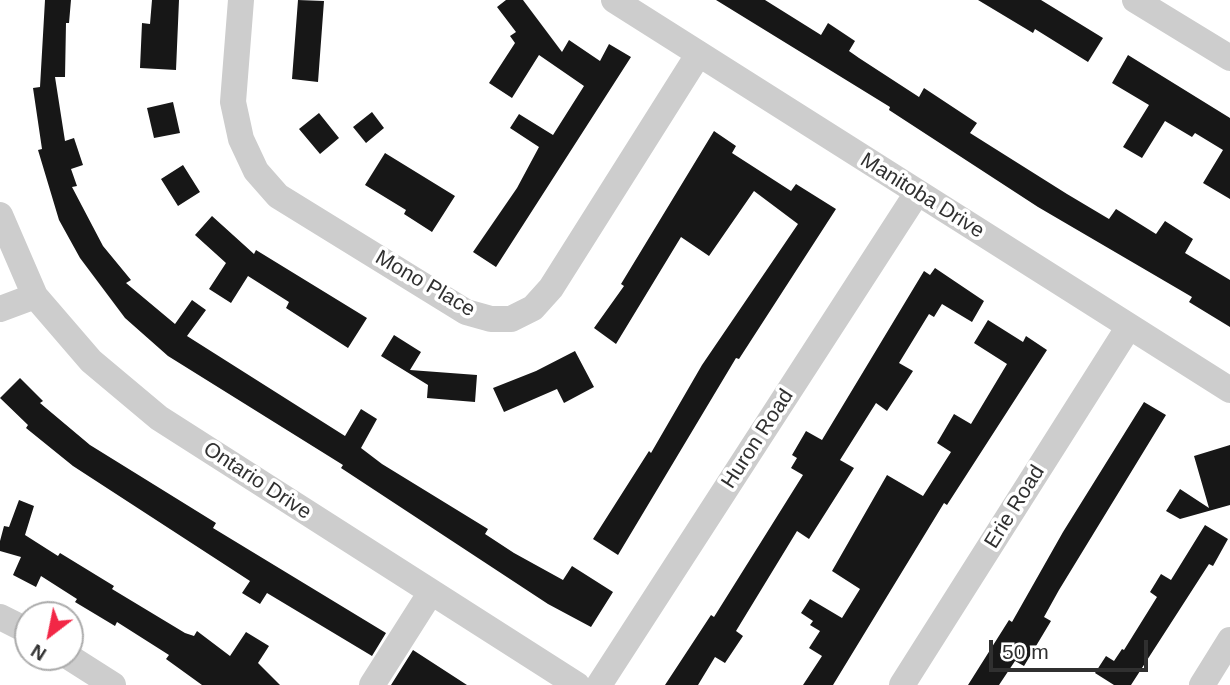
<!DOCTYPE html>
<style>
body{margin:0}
#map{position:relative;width:1230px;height:685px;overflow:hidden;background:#fff;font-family:Helvetica,sans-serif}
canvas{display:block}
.north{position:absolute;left:14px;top:601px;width:70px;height:70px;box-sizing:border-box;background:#fff;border:2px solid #acacac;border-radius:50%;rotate:212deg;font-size:19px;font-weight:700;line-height:28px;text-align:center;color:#303030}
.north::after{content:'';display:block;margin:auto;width:24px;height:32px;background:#f22746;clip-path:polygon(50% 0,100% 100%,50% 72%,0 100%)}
.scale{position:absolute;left:989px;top:640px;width:159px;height:32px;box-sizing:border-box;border:4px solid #303030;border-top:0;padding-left:9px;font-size:21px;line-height:24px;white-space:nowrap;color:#303030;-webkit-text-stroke:5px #fff;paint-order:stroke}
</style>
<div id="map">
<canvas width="1230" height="685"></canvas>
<div class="north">N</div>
<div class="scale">50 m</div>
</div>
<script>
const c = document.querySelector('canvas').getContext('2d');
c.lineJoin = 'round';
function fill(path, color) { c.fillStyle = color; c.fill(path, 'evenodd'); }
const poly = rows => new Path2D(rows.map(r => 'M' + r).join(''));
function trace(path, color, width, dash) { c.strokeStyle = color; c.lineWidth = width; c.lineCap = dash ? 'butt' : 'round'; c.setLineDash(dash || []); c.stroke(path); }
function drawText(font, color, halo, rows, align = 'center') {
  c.font = font + ' Helvetica,sans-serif'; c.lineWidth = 7; c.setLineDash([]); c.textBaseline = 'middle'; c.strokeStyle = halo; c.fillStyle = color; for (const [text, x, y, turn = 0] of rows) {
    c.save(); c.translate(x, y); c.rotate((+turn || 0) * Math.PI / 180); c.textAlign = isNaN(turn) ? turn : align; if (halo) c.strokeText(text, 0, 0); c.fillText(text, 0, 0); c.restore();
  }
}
fill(poly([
 [45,0,71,0,69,23,66,23,65,77,55,77,65,141,74,138,83,165,71,169,77,186,72,187,103,246,131,280,126,283,175,324,192,300,206,310,187,336,345,436,361,409,377,419,361,448,382,464,488,529,485,534,514,553,563,580,572,566,613,592,591,627,548,604,341,468,343,465,168,356,125,318,80,258,59,220,38,150,42,149,33,88,40,87],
 [152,0,179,0,176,70,140,68,142,23,150,24],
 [298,0,324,1,318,82,292,79],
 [506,0,523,0,562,52,569,40,600,61,609,44,631,57,496,267,473,252,517,188,539,147,510,128,519,114,553,135,584,86,539,55,512,98,489,83,515,43,510,36,516,32,497,7],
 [716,0,765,0,821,35,828,23,855,41,849,51,859,58,919,97,924,88,977,123,970,133,1067,194,1109,219,1116,209,1156,234,1165,221,1193,239,1185,253,1230,280,1230,327,1189,302,1192,297,1038,207,889,110,890,107],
 [978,0,1041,0,1103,38,1088,62,1035,29,1033,33],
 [1128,55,1230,118,1230,199,1203,183,1223,150,1195,133,1192,137,1165,121,1142,158,1123,147,1149,105,1112,83],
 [173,102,180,133,154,138,147,108],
 [372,112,384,128,366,143,353,127],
 [319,113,339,138,320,154,299,129],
 [714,131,736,146,732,153,791,191,796,184,836,209,739,359,736,358,618,555,593,539,649,451,651,453,702,365,798,224,754,191,709,256,681,237,616,344,594,328,624,286,621,284],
 [385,153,455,196,432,232,404,214,406,210,365,185],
 [183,165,200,192,178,206,161,179],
 [212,216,254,254,256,250,367,318,348,348,286,308,289,302,248,276,231,303,209,289,226,263,195,235],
 [935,268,984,301,972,322,942,304,934,317,929,314,899,363,913,371,887,411,876,403,840,460,854,468,809,539,797,531,736,631,743,636,725,663,715,657,698,685,665,685,711,615,714,617,803,475,791,468,797,458,792,455,806,431,822,440,924,271,930,275],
 [988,320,1023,342,1026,336,1047,350,947,505,944,503,833,685,803,685,822,656,809,648,820,631,810,625,813,621,801,613,810,599,842,618,860,589,832,571,887,475,923,496,951,452,937,443,954,414,971,424,1007,364,974,343],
 [394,335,421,352,410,370,477,375,475,402,427,398,428,385,381,356],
 [575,351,594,387,564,403,557,389,504,412,493,388,536,371],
 [20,378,43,401,40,403,90,445,216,523,213,528,386,633,372,656,267,593,260,604,242,593,250,581,73,466,26,428,28,425,0,398],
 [1144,402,1166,415,1059,590,1044,617,1051,621,1024,666,1015,661,999,685,968,685,1009,620,1012,622,1063,532],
 [1230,445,1230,505,1180,519,1166,511,1180,489,1209,508,1194,456],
 [19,500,34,506,25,535,58,556,60,553,114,586,112,589,185,633,194,636,197,631,230,656,246,632,269,646,258,663,280,685,202,685,166,659,169,655,117,622,115,626,75,602,77,599,41,576,36,587,13,575,21,557,0,551,0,541,4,526,9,527],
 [1205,525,1228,539,1213,566,1209,564,1131,685,1114,685,1095,673,1106,656,1114,661,1122,649,1124,650,1157,597,1150,592,1161,574,1171,580],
 [413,650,467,685,391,685]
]), '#171717');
trace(poly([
 [241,0,233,102,241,139,256,171,278,196,466,312,491,319,511,319,533,308,551,288,698,55],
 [614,0,1230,390],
 [1135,0,1230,58],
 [0,215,35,296,91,361,159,418,577,685],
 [0,309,35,296],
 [0,617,28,631],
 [69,657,113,685],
 [372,685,431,592],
 [599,685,917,193],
 [902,685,1128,328],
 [1202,685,1230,640]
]), '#cdcdcd', 26);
drawText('21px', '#303030', '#fff', [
 ["Manitoba Drive",922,196,32],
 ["Mono Place",425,284,30],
 ["Huron Road",758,439,-57],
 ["Ontario Drive",257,481,33],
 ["Erie Road",1015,507,-58]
]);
</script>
